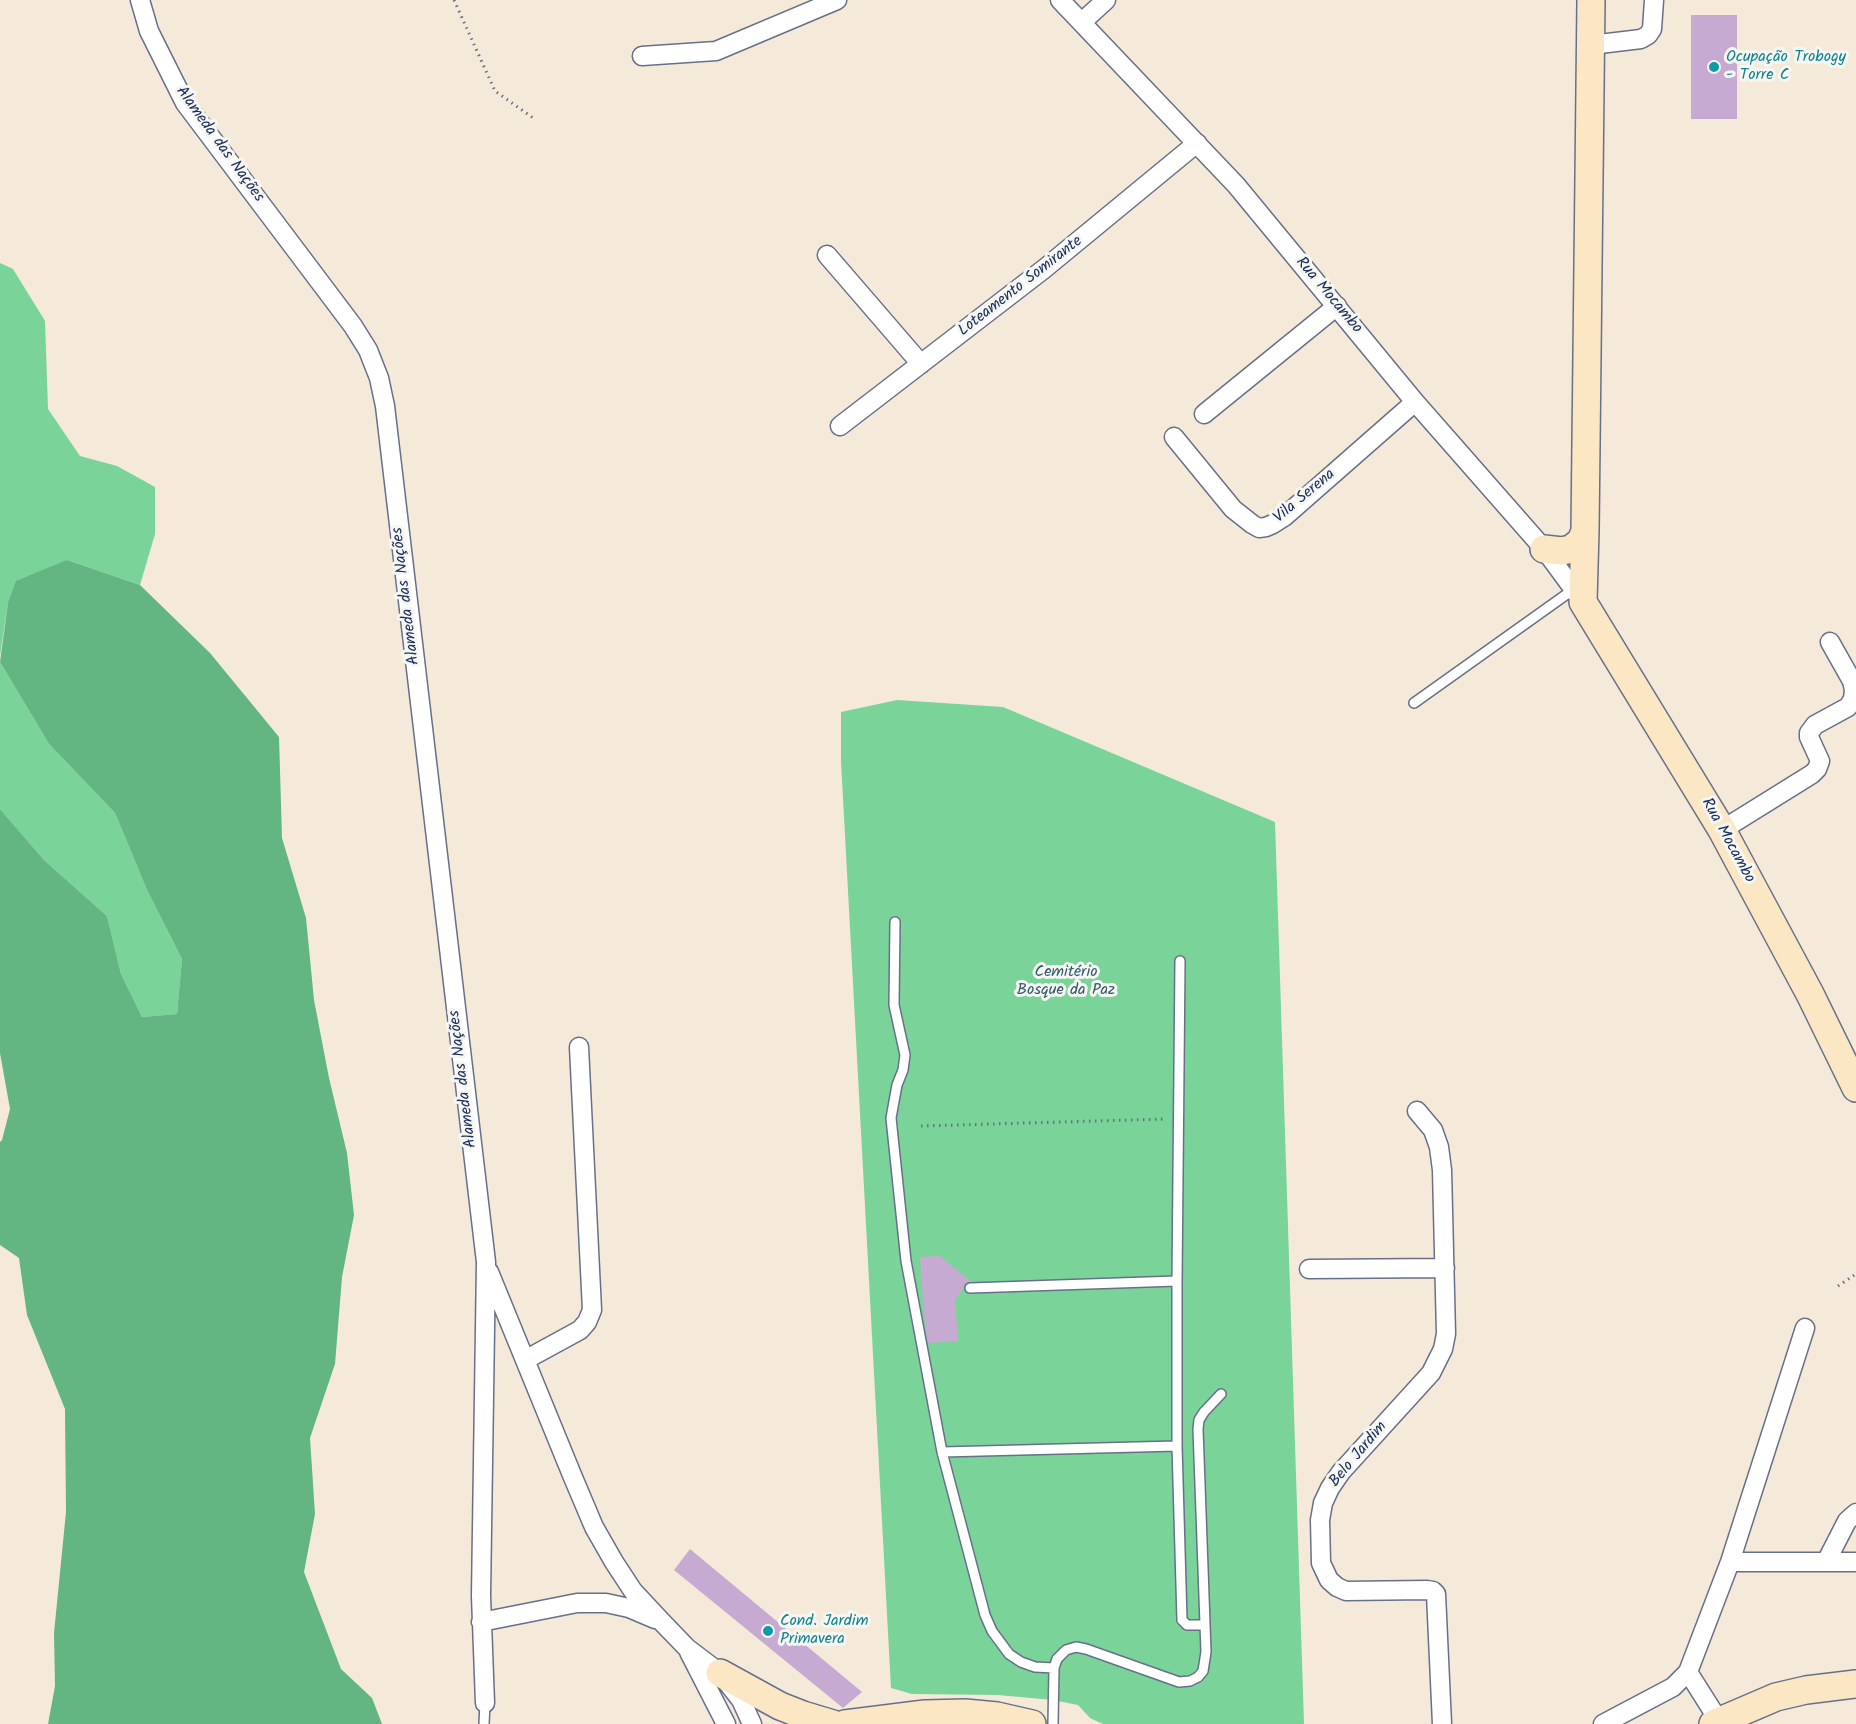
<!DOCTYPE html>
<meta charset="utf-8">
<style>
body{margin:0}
canvas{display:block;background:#f5e9d9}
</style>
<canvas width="1856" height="1724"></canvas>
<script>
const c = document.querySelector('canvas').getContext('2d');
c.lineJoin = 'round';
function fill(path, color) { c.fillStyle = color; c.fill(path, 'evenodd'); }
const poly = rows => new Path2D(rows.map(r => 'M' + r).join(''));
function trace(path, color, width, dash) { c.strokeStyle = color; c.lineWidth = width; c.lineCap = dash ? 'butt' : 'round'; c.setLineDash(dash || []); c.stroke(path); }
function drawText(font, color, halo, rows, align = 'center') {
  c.font = font + ' Kalam,sans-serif'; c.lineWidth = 6; c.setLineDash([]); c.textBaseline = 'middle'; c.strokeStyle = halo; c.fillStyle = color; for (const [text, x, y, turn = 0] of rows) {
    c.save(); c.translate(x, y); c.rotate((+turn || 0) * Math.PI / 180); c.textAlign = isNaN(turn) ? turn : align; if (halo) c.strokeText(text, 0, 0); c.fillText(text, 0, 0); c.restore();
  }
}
fill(poly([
 [0,263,13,269,45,321,48,409,80,456,117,466,155,487,155,534,140,585,67,560,8,603,0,656],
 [0,662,49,744,115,813,147,890,182,959,177,1014,142,1017,121,974,107,916,44,860,0,809],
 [897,700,1003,707,1275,822,1304,1724,1103,1724,1090,1718,1078,1705,1053,1700,998,1695,912,1694,891,1688,841,761,841,712]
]), '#7ad399');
fill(poly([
 [67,560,140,585,210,653,279,737,282,838,306,918,314,1000,329,1078,347,1153,354,1215,342,1277,335,1364,310,1438,315,1514,304,1572,341,1669,372,1698,382,1724,48,1724,55,1686,54,1633,66,1512,65,1409,27,1315,19,1258,0,1245,0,1142,2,1140,10,1109,0,1053,0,809,44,860,107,916,121,974,142,1017,177,1014,182,959,147,890,115,813,49,744,0,662,8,603,16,581]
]), '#63b581');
fill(poly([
 [1691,15,1737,15,1737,119,1691,119],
 [940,1256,970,1281,964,1284,963,1289,955,1299,958,1341,928,1343,925,1325,920,1257],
 [690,1549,862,1692,843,1708,674,1570]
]), '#c7aad2');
const service = poly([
 [1414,703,1574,589],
 [895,922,894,1005,905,1055,903,1070,897,1085,891,1118,906,1261,942,1452,985,1615,992,1631,1009,1654,1021,1662,1035,1667,1054,1668],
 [1180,961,1177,1281,1177,1446,1182,1620,1187,1625,1205,1625],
 [970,1288,1177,1281],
 [942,1452,1177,1446],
 [484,1724,485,1703],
 [1053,1724,1054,1668,1057,1659,1066,1650,1076,1647,1086,1649,1179,1682,1190,1681,1198,1677,1203,1671,1206,1652,1198,1429,1199,1420,1204,1412,1221,1394]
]);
const minor = poly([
 [140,0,149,31,185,103,353,326,368,350,379,378,385,406,486,1262,481,1596,485,1703],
 [1060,0,1236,185,1415,402,1544,549,1583,602],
 [1082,22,1106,0],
 [1591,45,1641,39,1648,35,1652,29,1654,0],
 [642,56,716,51,837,0],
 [827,255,921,364],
 [1204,414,1337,306],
 [840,426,1044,269,1197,143],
 [1174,437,1233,509,1252,524,1259,528,1266,527,1273,524,1284,517,1415,402],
 [1722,830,1812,774,1817,769,1820,761,1809,737,1809,733,1815,725,1848,707,1853,699,1854,690,1852,681,1830,642],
 [1417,1111,1433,1130,1439,1147,1442,1170,1446,1334,1443,1349,1431,1373,1341,1472,1330,1488,1323,1503,1320,1520,1321,1563,1329,1580,1337,1587,1346,1591,1427,1590,1433,1591,1436,1594,1442,1724],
 [1309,1269,1445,1268],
 [489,1272,572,1475,594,1527,614,1562,633,1591,660,1620,687,1648,720,1673,741,1700,752,1724],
 [525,1360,580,1330,587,1322,592,1310,579,1047],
 [1730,1562,1856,1562],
 [1826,1562,1847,1521,1856,1513],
 [481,1622,577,1603,606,1603,629,1608,655,1619],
 [689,1652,726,1724],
 [1719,1721,1688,1672,1730,1562,1805,1328],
 [1603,1724,1673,1687,1688,1672]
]);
const secondary = poly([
 [1591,0,1585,531,1583,602,1722,830,1810,994,1856,1088],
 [1544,549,1562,551,1571,549,1581,541,1585,531],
 [720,1673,780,1706,803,1715,833,1724],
 [845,1724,925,1714,965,1713,997,1716,1032,1724],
 [1713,1724,1776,1697,1806,1690,1856,1684]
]);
trace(service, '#677089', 12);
trace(minor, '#677089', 21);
trace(secondary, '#677089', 30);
trace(poly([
 [454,0,495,91,536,120],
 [921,1126,1166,1119],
 [1838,1286,1856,1274]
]), '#677089', 3, [1.5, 4.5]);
trace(service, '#fff', 9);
trace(minor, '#fff', 18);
trace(secondary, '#fbe7c3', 27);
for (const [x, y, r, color] of [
 [1714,67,6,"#0f9aa8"],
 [768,1631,6,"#0f9aa8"]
]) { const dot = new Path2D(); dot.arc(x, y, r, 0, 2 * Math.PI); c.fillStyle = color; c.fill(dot); trace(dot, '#f6f6f2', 2); }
drawText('16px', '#0d838f', '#f6f6f2', [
 ["Ocupação Trobogy",1726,58],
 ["- Torre C",1726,76],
 ["Cond. Jardim",780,1622],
 ["Primavera",780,1640]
], 'left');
drawText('16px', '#1b2f5e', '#f6f6f2', [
 ["Alameda das Nações",219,145,54],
 ["Loteamento Somirante",1021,287,-38],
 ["Rua Mocambo",1328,296,50],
 ["Vila Serena",1305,497,-40],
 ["Alameda das Nações",407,596,-97],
 ["Rua Mocambo",1727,841,61],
 ["Alameda das Nações",464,1079,-97],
 ["Belo Jardim",1359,1455,-50]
]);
drawText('16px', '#33586d', '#f6f6f2', [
 ["Cemitério",1066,973],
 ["Bosque da Paz",1066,991]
]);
</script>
